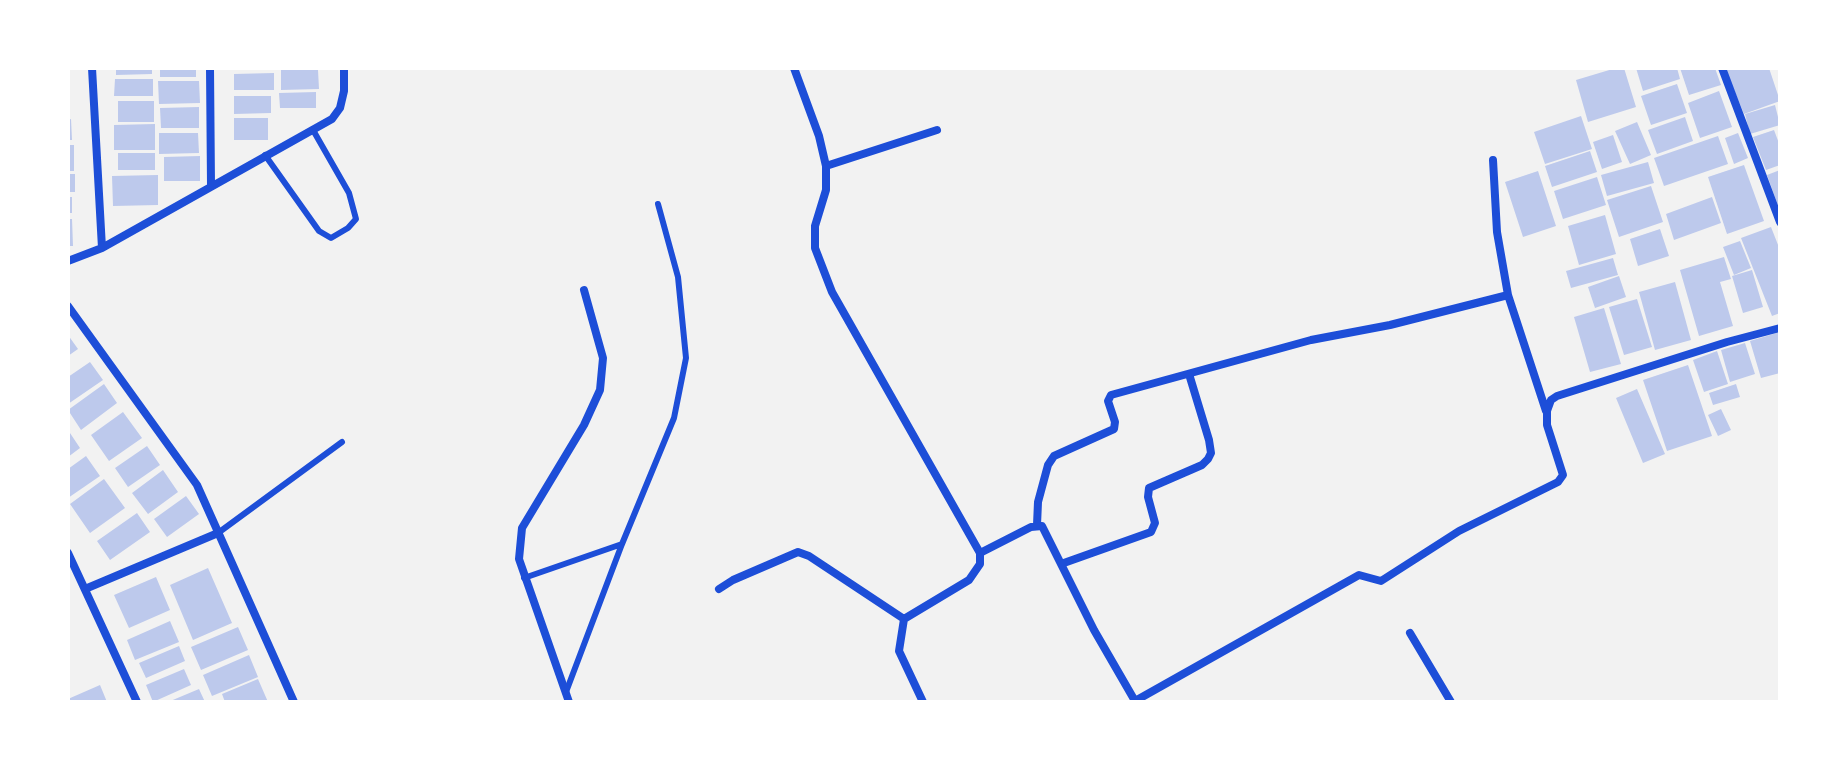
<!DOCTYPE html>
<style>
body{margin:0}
#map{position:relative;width:1848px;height:770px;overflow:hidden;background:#f2f2f2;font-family:"Noto Sans",sans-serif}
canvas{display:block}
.frame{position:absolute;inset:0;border:70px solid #fff;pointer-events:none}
</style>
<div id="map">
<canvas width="1848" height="770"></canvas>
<div class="frame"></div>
</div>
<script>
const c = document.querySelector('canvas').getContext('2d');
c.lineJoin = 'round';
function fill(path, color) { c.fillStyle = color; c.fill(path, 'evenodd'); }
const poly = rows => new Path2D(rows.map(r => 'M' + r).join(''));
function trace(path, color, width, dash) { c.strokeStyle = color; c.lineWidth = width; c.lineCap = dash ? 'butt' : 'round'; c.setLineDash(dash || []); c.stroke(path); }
fill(poly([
 [116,68,152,68,152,74,116,75],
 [160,68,196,68,196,77,160,77],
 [1616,68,1624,68,1636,107,1588,122,1576,80],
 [1636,68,1677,68,1680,79,1643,91],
 [1680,68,1715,68,1721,85,1689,95],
 [1725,68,1769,68,1780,101,1744,114],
 [281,70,318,70,319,89,281,90],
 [274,73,274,90,234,90,234,74],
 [115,79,153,79,153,96,114,96],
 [158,81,199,81,200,103,159,104],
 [1677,84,1687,113,1651,125,1641,96],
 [1719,91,1732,127,1700,138,1688,103],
 [316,92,316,108,280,108,279,93],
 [234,96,271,96,271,113,234,114],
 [118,101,154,101,154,122,118,122],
 [1775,105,1780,125,1750,134,1745,114],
 [199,107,199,128,161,128,160,108],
 [1581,116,1592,149,1545,164,1534,132],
 [1685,117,1693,141,1657,154,1648,130],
 [234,118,268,118,268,140,234,140],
 [71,119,72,140,68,140,68,120],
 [1637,122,1651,155,1630,164,1615,131],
 [155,124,155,150,114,150,114,125],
 [1774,130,1780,146,1780,165,1766,170,1753,137],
 [159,133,198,133,199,153,159,154],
 [1738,133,1748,158,1734,164,1725,138],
 [1613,135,1622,162,1602,169,1593,142],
 [1718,136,1728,164,1664,186,1654,158],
 [68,145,74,145,74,171,68,171],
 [1590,151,1597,172,1552,187,1545,166],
 [118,153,155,153,155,170,118,170],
 [200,156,200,181,164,181,164,157],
 [1648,162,1654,183,1607,196,1601,175],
 [1744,165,1764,221,1727,234,1708,177],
 [1780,170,1780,211,1767,175],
 [1538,171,1556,226,1523,237,1505,182],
 [68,174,75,174,75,192,68,192],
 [158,175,158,205,113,206,112,176],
 [1597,177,1606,205,1563,219,1554,191],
 [1651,186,1663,222,1619,237,1607,200],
 [68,197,72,197,72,213,68,213],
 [1712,197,1721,223,1674,240,1666,214],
 [1605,215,1616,254,1579,265,1568,226],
 [68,219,72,219,73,246,68,246],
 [1771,227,1780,250,1780,313,1772,316,1741,238],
 [1660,229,1669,256,1638,266,1630,239],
 [1740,241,1751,268,1734,275,1723,247],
 [1724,257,1731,279,1720,282,1733,326,1699,336,1680,270],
 [1613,258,1618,275,1571,288,1566,271],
 [1752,270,1763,307,1743,313,1732,276],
 [1619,276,1626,297,1595,308,1588,287],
 [1675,282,1691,340,1655,350,1639,292],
 [1637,299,1652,347,1624,355,1609,307],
 [1604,308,1621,364,1590,372,1574,317],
 [1780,332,1780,373,1761,378,1750,341],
 [68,335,78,349,68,356],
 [1745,343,1755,374,1730,382,1721,350],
 [1717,351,1728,384,1704,392,1693,360],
 [90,362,103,380,68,404,68,377],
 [1688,365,1712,436,1667,451,1643,380],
 [104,384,117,403,81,430,68,410],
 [1736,384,1740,397,1713,405,1709,393],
 [1637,389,1665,454,1643,463,1616,398],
 [1721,409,1731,430,1718,436,1708,415],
 [123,412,142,438,109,461,91,435],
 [68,430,80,448,68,457],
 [147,446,160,465,128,487,115,468],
 [86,456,100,476,68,498,68,469],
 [163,470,178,492,148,514,132,493],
 [104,479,125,508,90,533,70,504],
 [186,496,199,514,167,537,154,519],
 [137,513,150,532,110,560,97,541],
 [208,568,232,623,193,640,170,585],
 [156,577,170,610,129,628,114,595],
 [170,621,179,642,135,660,127,640],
 [238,627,248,650,201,670,191,647],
 [179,646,185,661,146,678,139,663],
 [249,655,258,677,212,696,203,675],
 [184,669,191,685,153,702,146,685],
 [258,679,268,702,225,702,222,694],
 [100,685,107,702,68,702,68,699],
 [199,689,205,702,168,702]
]), '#bdc9ec');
trace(poly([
 [265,155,319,231,331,238,348,228,356,219,349,193,313,130],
 [218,533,342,442],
 [524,578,622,544],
 [566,692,622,544,674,418,686,358,678,277,658,204]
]), '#1d4ed8', 6);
trace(poly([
 [92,68,102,248],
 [210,68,211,185],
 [794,68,819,136,826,166,826,190,815,226,815,248,832,292,980,553,980,564,969,580,904,619,899,651,923,702],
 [1722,68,1780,222],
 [1493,160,1497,232,1508,295,1546,411],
 [826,166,937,130],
 [68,261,102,248,332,119,340,108,344,91,344,68],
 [68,306,197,485,294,702],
 [1037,525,1038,502,1048,465,1054,456,1114,429,1115,422,1108,401,1111,395,1311,340,1390,325,1508,295],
 [68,553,137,702],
 [980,553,1031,527,1042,526,1094,630,1135,701,1359,575,1381,581,1459,531,1558,482,1563,475,1547,425,1547,411,1551,400,1557,396,1727,342,1780,328],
 [1061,564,1151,532,1155,523,1148,497,1149,488,1202,465,1208,459,1211,453,1209,440,1189,374],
 [85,589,218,533],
 [719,589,733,580,798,552,809,556,904,619],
 [1410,633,1451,702],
 [569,702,519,559,522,528,584,425,600,390,603,358,584,290]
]), '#1d4ed8', 8);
</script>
